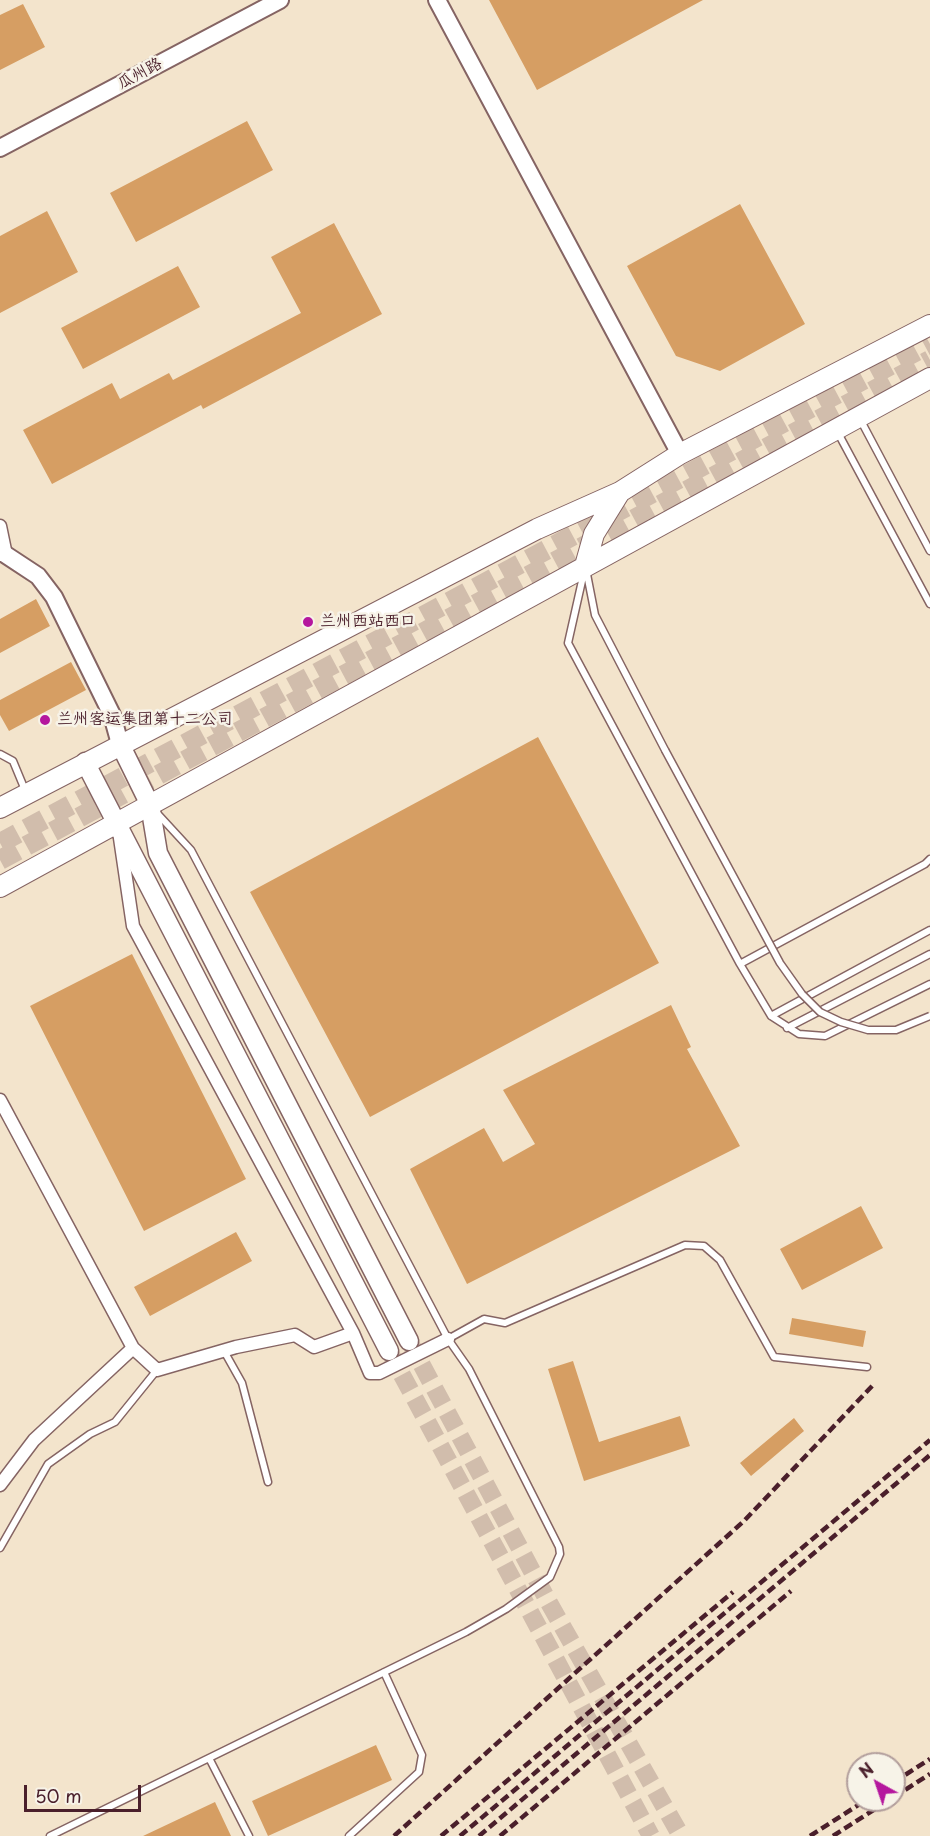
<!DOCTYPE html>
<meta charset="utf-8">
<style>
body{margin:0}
#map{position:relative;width:930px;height:1836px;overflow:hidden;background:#f3e4cc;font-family:"Playpen Sans",sans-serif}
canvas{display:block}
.north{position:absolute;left:846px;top:1752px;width:60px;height:60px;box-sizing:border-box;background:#f7f3e8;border:2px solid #b29e9c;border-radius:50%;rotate:320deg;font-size:16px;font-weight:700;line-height:24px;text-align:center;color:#4a1f2b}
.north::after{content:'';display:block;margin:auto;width:21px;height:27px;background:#b5179e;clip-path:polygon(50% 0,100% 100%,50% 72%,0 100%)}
.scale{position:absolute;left:24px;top:1785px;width:117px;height:27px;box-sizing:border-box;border:3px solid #4a1f2b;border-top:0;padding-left:8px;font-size:18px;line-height:21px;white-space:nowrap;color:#4a1f2b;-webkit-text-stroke:4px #f7f3e8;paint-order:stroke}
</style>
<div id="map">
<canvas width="930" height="1836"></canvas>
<div class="north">N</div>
<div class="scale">50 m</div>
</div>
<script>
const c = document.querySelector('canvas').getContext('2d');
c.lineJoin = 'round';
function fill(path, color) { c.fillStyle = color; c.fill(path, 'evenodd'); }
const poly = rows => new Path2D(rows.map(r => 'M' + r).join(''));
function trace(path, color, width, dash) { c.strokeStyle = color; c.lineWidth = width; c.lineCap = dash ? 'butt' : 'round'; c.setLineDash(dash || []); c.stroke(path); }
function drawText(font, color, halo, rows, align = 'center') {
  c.font = font + ' "Playpen Sans","LXGW WenKai TC",sans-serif'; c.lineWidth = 5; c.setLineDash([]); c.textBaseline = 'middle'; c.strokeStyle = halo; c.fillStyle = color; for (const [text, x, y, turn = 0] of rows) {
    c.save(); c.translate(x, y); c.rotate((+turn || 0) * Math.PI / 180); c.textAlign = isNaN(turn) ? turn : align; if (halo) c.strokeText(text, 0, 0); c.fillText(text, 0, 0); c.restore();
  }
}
fill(poly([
 [489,0,703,0,537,90],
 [23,4,45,47,0,70,0,15],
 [247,121,273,170,136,242,110,193],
 [740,204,805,324,720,371,676,356,627,266],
 [47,211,78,272,0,313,0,236],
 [334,223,382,314,203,409,201,405,52,484,23,430,112,383,120,399,169,373,173,380,301,313,271,257],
 [178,266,200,307,83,369,61,328],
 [36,599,50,626,0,653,0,619],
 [71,662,86,690,9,731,0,715,0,700],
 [538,737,659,963,370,1117,250,892],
 [132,954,246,1179,144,1231,30,1006],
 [671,1005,691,1047,687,1049,740,1146,467,1284,410,1169,484,1128,503,1162,535,1144,503,1090],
 [861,1206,883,1248,802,1290,780,1249],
 [236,1232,252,1261,150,1316,134,1287],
 [792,1318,866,1331,863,1347,789,1334],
 [573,1361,599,1442,680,1416,690,1446,584,1481,548,1369],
 [794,1418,804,1431,751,1476,740,1463],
 [376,1745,392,1780,268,1836,252,1801],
 [215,1802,231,1836,143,1836]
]), '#d69e63');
trace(poly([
 [409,1341,548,1601,681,1836],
 [389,1351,651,1836]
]), '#d1bdac', 18, [18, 9]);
trace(poly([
 [0,843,930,344],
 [0,860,930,360]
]), '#d1bdac', 20, [20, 10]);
const service = poly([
 [860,419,930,551],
 [838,433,930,604],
 [586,569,595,615,665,750],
 [584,572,568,643,740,964,771,1016,799,1034,825,1036,930,984],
 [0,754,13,761,25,790],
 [740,964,925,864,930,859],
 [771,1016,930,930],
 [787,1028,930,954],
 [448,1339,484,1319,505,1323,685,1245,704,1246,720,1260,774,1357,867,1367],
 [224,1351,242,1383,268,1482],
 [0,1548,48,1464,90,1434,115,1422,157,1370],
 [209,1758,249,1836],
 [50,1836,466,1632,506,1609,550,1577,560,1554,559,1547,469,1369,448,1339,191,850,156,812],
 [349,1836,419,1772,422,1755,384,1672]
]);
const minor = poly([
 [0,526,6,555,1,555],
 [120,838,133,926,353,1333,370,1373,379,1373,448,1339],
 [0,1100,133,1348,157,1370,236,1347,295,1335,314,1347,353,1333],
 [0,1485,34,1440,133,1348]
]);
const tertiary = poly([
 [437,0,680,454],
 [0,148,280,0],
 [0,551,38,576,54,597,112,715,120,744]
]);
const secondary = poly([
 [120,744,150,805,158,853,409,1341],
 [85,762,389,1351]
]);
const primary = poly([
 [585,566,594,534,620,492],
 [0,808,537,529,620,492,680,454,930,325],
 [0,887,930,378]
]);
trace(service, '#856463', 9);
trace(minor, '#856463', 15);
trace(tertiary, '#856463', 20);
trace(secondary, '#856463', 21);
trace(primary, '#856463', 22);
trace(service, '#fff', 6);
trace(minor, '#fff', 12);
trace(tertiary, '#fff', 16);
trace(secondary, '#fff', 18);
trace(primary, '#fff', 20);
trace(poly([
 [894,1782,930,1759],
 [894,1797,930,1774],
 [394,1836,744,1521,874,1384],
 [441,1836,733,1592],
 [460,1836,930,1440],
 [479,1836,930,1455],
 [500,1836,791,1591],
 [810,1836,866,1800],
 [833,1836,889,1800]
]), '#4a1f2b', 4.5, [9, 4.5]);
const serviceBridge = poly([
 [665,750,780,963,802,994,820,1012,841,1022,868,1030,896,1030,930,1016]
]);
trace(serviceBridge, '#856463', 9, []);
trace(serviceBridge, '#fff', 6);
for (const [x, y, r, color] of [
 [308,622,6,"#b5179e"],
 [45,720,6,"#b5179e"]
]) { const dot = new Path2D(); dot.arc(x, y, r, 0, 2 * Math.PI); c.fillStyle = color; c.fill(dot); trace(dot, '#f7f3e8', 2); }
drawText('16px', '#4a1f2b', '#f7f3e8', [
 ["瓜州路",140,74,-28]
]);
drawText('16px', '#4a1f2b', '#f7f3e8', [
 ["兰州西站西口",320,622],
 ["兰州客运集团第十二公司",57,720]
], 'left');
</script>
